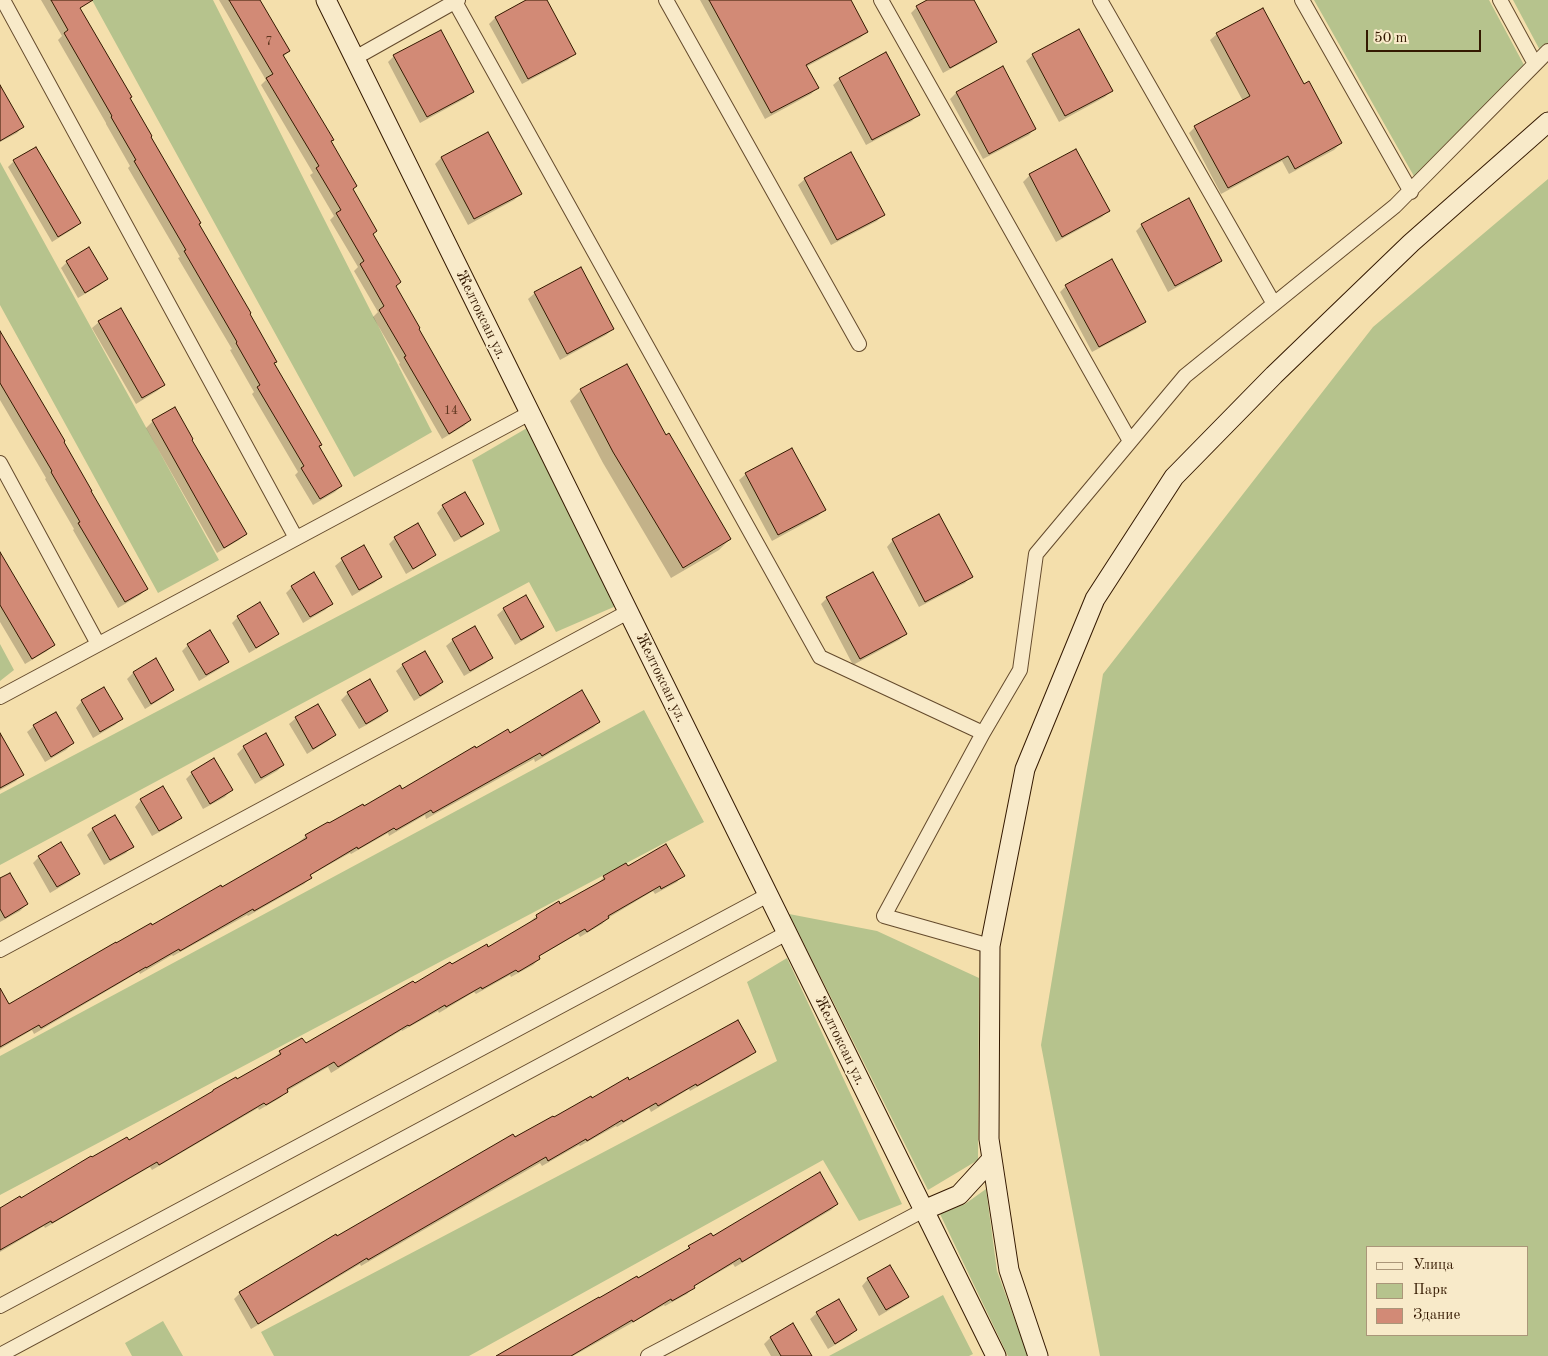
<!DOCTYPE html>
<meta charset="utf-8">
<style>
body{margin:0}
#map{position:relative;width:1548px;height:1356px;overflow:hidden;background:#f4dfac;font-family:"Old Standard TT",serif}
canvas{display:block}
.legend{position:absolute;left:1366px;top:1246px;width:162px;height:90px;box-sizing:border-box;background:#f8eac9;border:1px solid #aa9679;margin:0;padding:6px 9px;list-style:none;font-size:15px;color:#341901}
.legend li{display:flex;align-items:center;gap:10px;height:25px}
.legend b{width:25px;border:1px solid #aa9679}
.scale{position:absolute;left:1366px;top:30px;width:115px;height:22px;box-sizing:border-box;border:2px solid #341901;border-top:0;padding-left:6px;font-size:15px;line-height:18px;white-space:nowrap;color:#341901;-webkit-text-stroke:4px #f8eac9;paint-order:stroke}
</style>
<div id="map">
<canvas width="1548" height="1356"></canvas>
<ul class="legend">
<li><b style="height:6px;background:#f8eac9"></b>Улица</li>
<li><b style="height:14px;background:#b6c38d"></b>Парк</li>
<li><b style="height:14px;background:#d28a76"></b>Здание</li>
</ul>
<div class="scale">50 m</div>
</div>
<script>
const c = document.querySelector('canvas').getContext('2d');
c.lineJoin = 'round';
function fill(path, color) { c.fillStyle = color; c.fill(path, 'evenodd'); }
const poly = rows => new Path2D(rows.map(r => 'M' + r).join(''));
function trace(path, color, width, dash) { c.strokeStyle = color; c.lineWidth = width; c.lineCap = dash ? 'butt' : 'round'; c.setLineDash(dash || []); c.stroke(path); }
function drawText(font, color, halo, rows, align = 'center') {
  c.font = font + ' "Old Standard TT",serif'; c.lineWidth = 4.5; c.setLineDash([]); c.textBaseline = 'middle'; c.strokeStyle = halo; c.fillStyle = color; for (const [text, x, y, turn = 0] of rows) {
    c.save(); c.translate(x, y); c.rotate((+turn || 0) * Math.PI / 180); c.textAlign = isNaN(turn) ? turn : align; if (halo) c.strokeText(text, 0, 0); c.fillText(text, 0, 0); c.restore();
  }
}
fill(poly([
 [92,0,213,0,432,432,354,477],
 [1314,0,1489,0,1524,65,1415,178],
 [1513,0,1548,0,1548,48,1542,54],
 [0,162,219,560,158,593,0,305],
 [1548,179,1548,1356,1100,1356,1041,1045,1103,674,1373,327],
 [1367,1247,1527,1247,1527,1335,1367,1335],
 [527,428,616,606,556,632,529,582,0,865,0,794,500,531,472,460],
 [0,644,14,670,0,681],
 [644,710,704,822,0,1195,0,1056],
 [789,914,877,931,979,978,978,1160,928,1190],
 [787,958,902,1204,859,1221,823,1160,469,1356,274,1356,261,1332,777,1061,747,982],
 [986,1189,997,1271,1028,1356,1008,1356,940,1214,965,1204],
 [943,1295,973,1354,969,1356,829,1356],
 [163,1321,183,1356,132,1356,125,1343]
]), '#b6c38d');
fill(poly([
 [41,0,80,0,79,9,248,314,273,364,321,444,318,447,341,486,335,492,313,505,295,475,298,472,252,394,254,392,230,350,232,349,178,258,180,257,128,168,130,166,106,124,106,123,58,40,62,36],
 [219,0,259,0,289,51,283,57,333,140,330,142,352,190,376,231,372,235,395,287,417,329,470,420,464,426,442,439,399,364,400,363,373,317,378,312,354,271,358,267,330,220,334,216,310,175,313,173,261,85,266,80],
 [529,0,545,0,574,53,568,60,522,84,489,24,495,18],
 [700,0,850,0,867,32,860,38,806,67,817,88,811,94,765,119],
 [929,0,973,0,996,42,989,48,943,73,911,13,917,7],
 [1078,30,1111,91,1105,97,1059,122,1026,61,1033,55],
 [1217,34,1303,85,1341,143,1334,150,1289,174,1282,161,1221,194,1189,133,1195,127,1243,101,1210,40],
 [394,56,472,92,466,98,420,123,388,62],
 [1002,68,1035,128,1029,135,983,159,950,99,956,93],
 [840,79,918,114,912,121,866,145,833,85],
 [0,100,23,126,17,133,0,142],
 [487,133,520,194,514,200,468,225,435,164,441,158],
 [14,161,80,223,73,229,52,242,8,167],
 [1030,175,1108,211,1102,217,1056,242,1023,182],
 [805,179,883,214,877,221,831,245,798,185],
 [1142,225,1221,260,1214,267,1168,292,1136,231],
 [67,262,106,279,100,285,78,298,61,268],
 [580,268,613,329,606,335,560,360,528,299,535,293],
 [1066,286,1144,321,1138,328,1092,352,1060,292],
 [120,310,164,385,157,391,136,404,92,328,99,322],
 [0,333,146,589,140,595,118,608,73,530,74,529,45,479,46,478,0,400],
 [581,390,665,437,730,539,719,550,671,578,603,463,570,401],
 [174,409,190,440,245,534,239,540,217,553,146,428,152,422],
 [746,474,824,510,818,516,772,541,739,480],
 [443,506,482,524,476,530,454,542,437,513],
 [395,538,434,555,428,561,406,574,389,544],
 [893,540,971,576,965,583,919,607,887,547],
 [363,547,381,577,374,583,352,596,335,566,342,560],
 [0,553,53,645,47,651,25,664,0,622],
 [292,587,331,604,325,610,303,623,286,593],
 [827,598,905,634,899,640,853,665,821,604],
 [504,609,543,626,536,633,515,645,497,615],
 [238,617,277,634,271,640,249,653,232,623],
 [474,627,492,657,485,664,464,676,446,646,453,640],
 [188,645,227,662,221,668,199,681,182,651],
 [403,665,442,682,436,688,414,701,396,671],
 [133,673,173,690,166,696,145,709,127,679],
 [370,680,387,711,381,717,359,729,341,700,348,693],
 [82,701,121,719,115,725,93,738,76,708],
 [296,718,335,735,328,741,307,754,289,724],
 [599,722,593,728,535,762,534,759,426,819,425,815,389,836,388,833,351,854,350,853,309,876,310,878,304,884,248,916,247,915,173,956,172,955,140,974,139,972,34,1034,32,1030,0,1049,0,1006,9,1006,151,926,222,889,300,843,299,842,306,836,327,823,328,825,402,791,475,750,510,734],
 [34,726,73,743,66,750,45,762,27,732],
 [265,735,283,765,277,771,255,784,237,754,244,747],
 [0,747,22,774,16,781,0,790],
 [192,773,231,790,225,797,203,809,186,779],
 [141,800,180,818,174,824,152,836,135,807],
 [93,829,132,846,126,853,104,865,87,835],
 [39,857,78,874,72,880,50,893,33,863],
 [628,868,683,875,677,882,655,894,653,891,608,918,602,924,580,937,578,934,538,957,539,959,533,965,511,977,510,975,476,994,474,992,439,1013,438,1011,402,1031,402,1030,331,1073,328,1067,287,1091,280,1098,259,1110,258,1108,152,1170,150,1167,45,1228,44,1226,0,1252,0,1209,20,1200,128,1141,236,1081,274,1058,280,1052,305,1045,414,985,488,948,530,922,535,917,539,924,560,906,598,883,604,877],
 [0,880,27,904,20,911,0,922],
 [755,1052,748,1058,690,1091,689,1089,651,1112,649,1108,617,1127,616,1126,580,1146,579,1145,542,1166,540,1163,361,1266,360,1264,251,1329,234,1299,240,1293,336,1237,515,1139,592,1099,629,1082],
 [837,1204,831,1210,735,1267,733,1264,693,1287,687,1294,665,1306,664,1305,573,1356,499,1356,638,1279,682,1254,689,1247,713,1237],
 [868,1279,907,1297,901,1303,879,1316,862,1286],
 [817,1313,856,1330,850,1336,828,1349,810,1319],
 [792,1325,809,1356,771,1356,764,1344,770,1338]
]), '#0003');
const building = poly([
 [51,0,93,0,80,8,132,97,130,98,152,136,151,137,201,223,199,224,251,313,250,314,277,362,274,363,322,445,319,446,342,486,320,499,301,468,304,466,257,387,260,385,236,343,237,342,184,251,186,250,134,161,136,160,111,117,112,116,64,33,68,30,51,0],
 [229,0,260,0,290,51,283,55,334,140,331,141,357,186,353,189,377,231,373,234,401,282,396,286,420,328,419,329,471,420,449,434,404,357,406,356,379,310,384,306,360,264,364,261,336,213,341,210,316,168,319,166,266,78,273,74,229,0],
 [526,0,547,0,576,54,528,79,495,17,526,0],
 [709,0,851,0,868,32,806,65,819,88,771,113,709,0],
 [927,0,974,0,997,42,950,68,916,6,927,0],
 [1263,8,1304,84,1309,81,1342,143,1295,169,1288,156,1228,188,1194,126,1250,96,1216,33,1263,8],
 [1079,29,1113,91,1065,116,1032,54,1079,29],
 [441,30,474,92,427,117,393,55,441,30],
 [886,52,920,115,872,140,839,78,886,52],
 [1003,66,1036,129,989,154,956,92,1003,66],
 [0,85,24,127,0,141,0,85],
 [488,132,522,194,474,219,441,157,488,132],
 [36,147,81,223,58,237,13,160,36,147],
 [1076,149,1110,211,1062,237,1029,174,1076,149],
 [851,152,885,215,837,240,804,178,851,152],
 [1189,198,1222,261,1175,286,1141,224,1189,198],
 [89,247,108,279,85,293,66,261,89,247],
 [1112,259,1146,322,1099,347,1065,285,1112,259],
 [581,267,614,329,567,354,534,292,581,267],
 [121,308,165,385,142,398,98,321,121,308],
 [0,331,65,441,64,442,92,491,91,491,148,589,125,602,78,523,80,522,51,472,52,471,0,383,0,331],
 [627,364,666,435,669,433,731,539,683,568,613,452,580,389,627,364],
 [175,407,193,439,192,440,247,534,224,548,152,420,175,407],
 [792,448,826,510,778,535,745,473,792,448],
 [465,492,484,524,461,537,442,505,465,492],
 [939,514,973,577,925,602,892,539,939,514],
 [418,523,436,555,413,569,394,537,418,523],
 [364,545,382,577,359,590,341,558,364,545],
 [0,552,55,645,32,659,0,605,0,552],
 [314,572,333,604,310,617,291,586,314,572],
 [873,572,907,634,860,659,826,597,873,572],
 [526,595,544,627,521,640,503,608,526,595],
 [260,602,279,634,256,648,237,616,260,602],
 [475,626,493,658,470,671,452,639,475,626],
 [210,630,229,662,206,675,187,644,210,630],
 [425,651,443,682,420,696,402,664,425,651],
 [156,658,174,690,151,704,133,672,156,658],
 [370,679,388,711,366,724,347,692,370,679],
 [104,687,123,719,100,732,81,700,104,687],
 [582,690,600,722,542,756,540,753,433,813,431,810,396,830,394,828,358,849,357,847,310,875,312,878,254,911,253,909,180,951,179,949,146,968,146,967,41,1028,39,1025,0,1047,0,988,9,1004,116,942,116,943,151,923,152,925,221,885,222,887,307,838,305,835,328,822,329,823,363,804,364,806,400,785,402,789,475,746,476,748,508,729,510,733,582,690],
 [318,704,336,735,313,749,295,717,318,704],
 [56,712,74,743,51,757,33,725,56,712],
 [0,733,24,775,0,788,0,733],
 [266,733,284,765,261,778,243,746,266,733],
 [214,758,233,790,210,804,191,772,214,758],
 [163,786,182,818,159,831,140,799,163,786],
 [115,815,134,847,110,860,92,828,115,815],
 [61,842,80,874,57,887,38,856,61,842],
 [666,844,685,876,661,889,660,886,608,916,609,918,587,932,585,929,539,956,540,959,518,972,516,970,482,989,481,987,446,1007,445,1005,409,1026,408,1025,338,1067,334,1062,287,1089,288,1092,266,1105,264,1103,159,1165,157,1162,52,1223,51,1221,0,1250,0,1208,20,1196,21,1198,91,1156,92,1157,127,1137,129,1140,213,1091,213,1090,236,1077,237,1079,281,1054,279,1051,302,1038,306,1043,413,981,415,983,450,962,452,964,487,944,488,947,537,918,536,915,559,901,560,904,605,879,603,876,626,863,628,866,666,844],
 [10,873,28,904,5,918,0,909,0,878,10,873],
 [738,1020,756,1052,697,1086,696,1084,658,1106,656,1103,623,1122,622,1120,587,1141,586,1139,548,1161,546,1157,368,1260,367,1258,258,1324,239,1292,336,1234,337,1236,513,1134,515,1137,553,1116,554,1117,591,1096,592,1098,628,1077,629,1080,738,1020],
 [820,1172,838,1204,742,1262,740,1258,694,1286,695,1288,672,1301,671,1299,633,1322,632,1320,571,1356,496,1356,599,1297,599,1298,637,1276,638,1278,690,1248,688,1246,711,1233,713,1236,820,1172],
 [890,1265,909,1297,886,1310,867,1278,890,1265],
 [839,1299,857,1330,835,1344,816,1312,839,1299],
 [793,1323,812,1356,781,1356,770,1337,793,1323]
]);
fill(building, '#d28a76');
trace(building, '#341901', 1);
const street = poly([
 [3,0,296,538],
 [454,0,820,657,983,733],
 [666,0,859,344],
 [881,0,1130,441],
 [1100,0,1274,304],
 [1302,0,1411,192],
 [1500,0,1535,64],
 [355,58,458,0],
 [0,463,98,644],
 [0,697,530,413],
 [990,946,884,916,983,733,1020,670,1036,554,1185,376,1395,206,1548,51],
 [0,950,628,612],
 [0,1306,768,895],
 [0,1355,787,933],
 [648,1356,924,1210]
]);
const secondary = poly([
 [326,0,996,1356],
 [924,1210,959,1195,992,1159],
 [1038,1356,1009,1270,989,1139,990,946,1025,769,1095,599,1174,477,1274,375,1411,243,1548,122]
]);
trace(street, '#644a2c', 16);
trace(secondary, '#341901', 21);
trace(street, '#f8eac9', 14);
trace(secondary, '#f8eac9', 19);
drawText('12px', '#5c351e', null, [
 ["7",269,42],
 ["14",451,411]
]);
drawText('15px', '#341901', '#f8eac9', [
 ["Желтоксан ул.",481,315,64],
 ["Желтоксан ул.",661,678,64],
 ["Желтоксан ул.",840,1041,64]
]);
</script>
